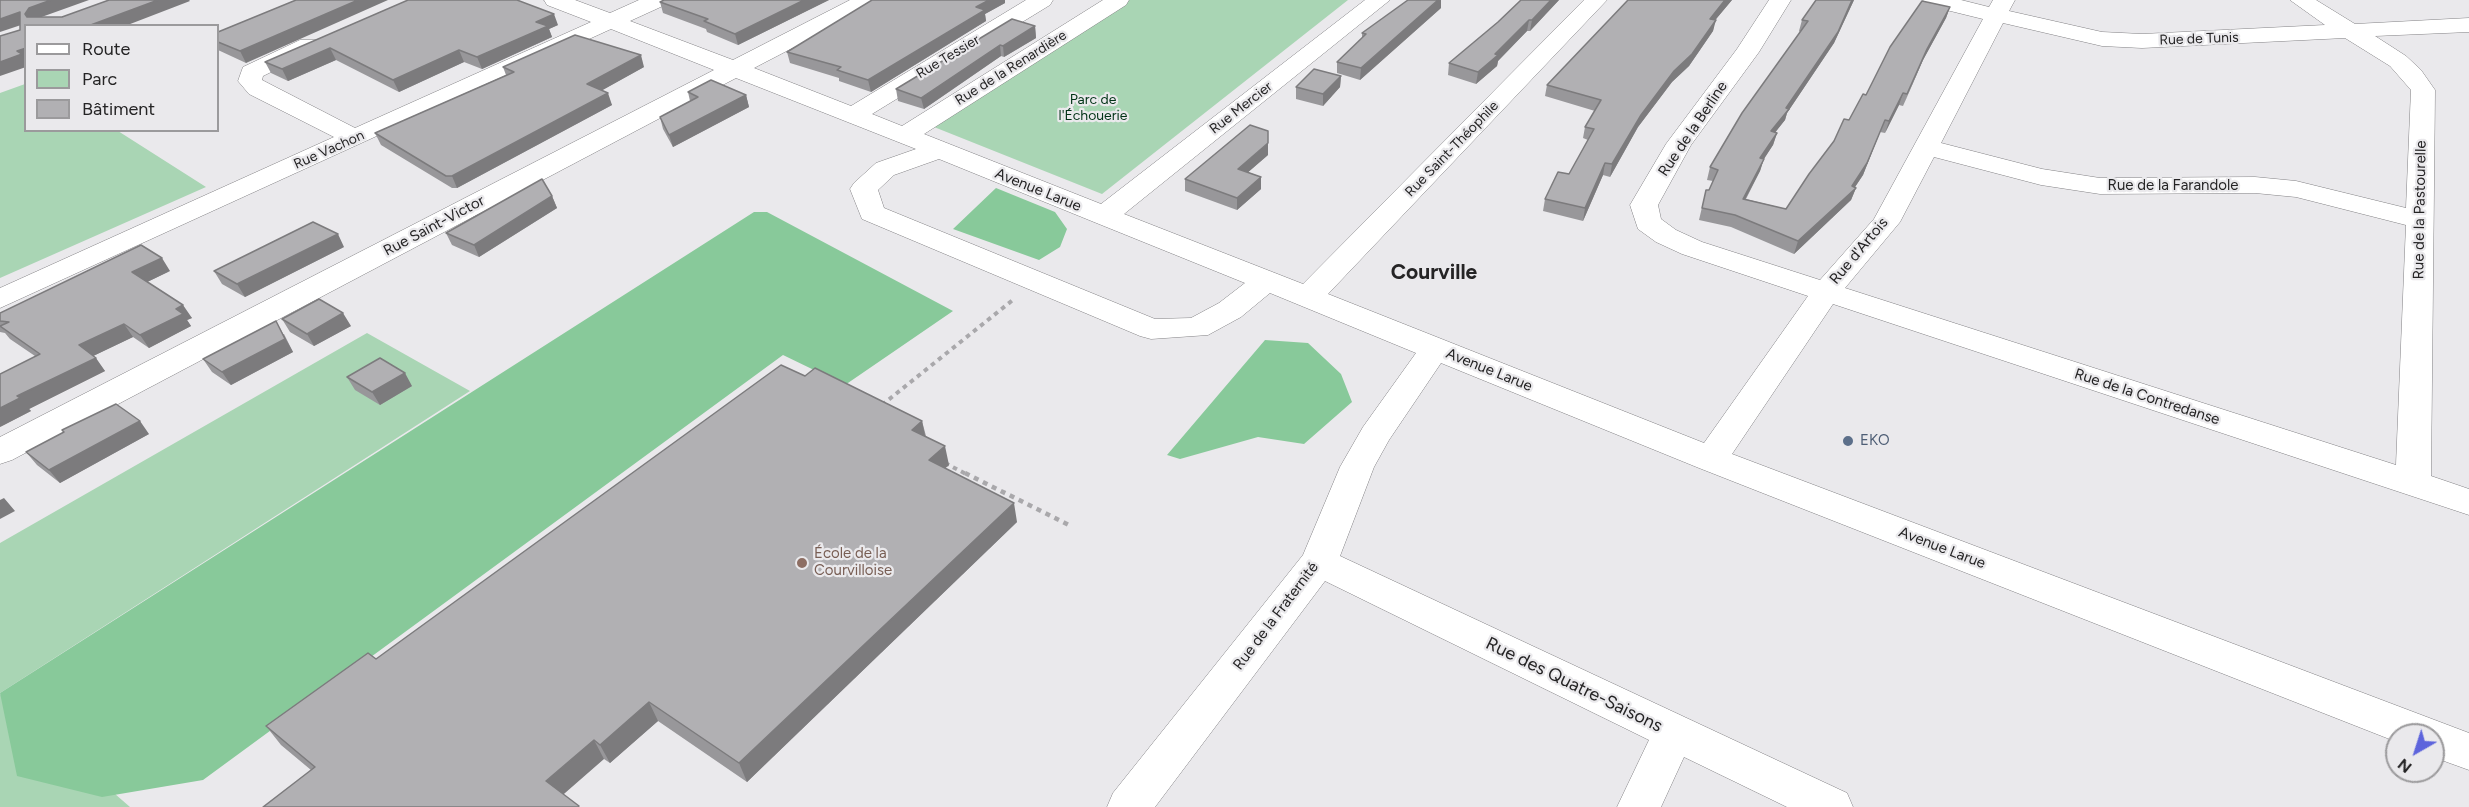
<!DOCTYPE html>
<meta charset="utf-8">
<style>
body{margin:0}
#map{position:relative;width:2469px;height:807px;overflow:hidden;background:#eae9ec;font-family:Figtree,sans-serif}
canvas{display:block}
.legend{position:absolute;left:24px;top:24px;width:195px;height:108px;box-sizing:border-box;background:#eae9ec;border:2px solid #9b9a9c;margin:0;padding:8px 10px;list-style:none;font-size:18px;color:#252425}
.legend li{display:flex;align-items:center;gap:12px;height:30px}
.legend b{width:30px;border:2px solid #9b9a9c}
.north{position:absolute;left:2385px;top:723px;width:60px;height:60px;box-sizing:border-box;background:#eae9ec;border:2px solid #9b9a9c;border-radius:50%;rotate:219deg;font-size:16px;font-weight:700;line-height:24px;text-align:center;color:#252425}
.north::after{content:'';display:block;margin:auto;width:21px;height:27px;background:#5d64dc;clip-path:polygon(50% 0,100% 100%,50% 72%,0 100%)}
</style>
<div id="map">
<canvas width="2469" height="807"></canvas>
<ul class="legend">
<li><b style="height:8px;background:#fff"></b>Route</li>
<li><b style="height:16px;background:#a9d5b4"></b>Parc</li>
<li><b style="height:16px;background:#b1b0b3"></b>Bâtiment</li>
</ul>
<div class="north">N</div>
</div>
<script>
const c = document.querySelector('canvas').getContext('2d');
c.lineJoin = 'round';
function fill(path, color) { c.fillStyle = color; c.fill(path, 'evenodd'); }
const poly = rows => new Path2D(rows.map(r => 'M' + r).join(''));
function trace(path, color, width, dash) { c.strokeStyle = color; c.lineWidth = width; c.lineCap = dash ? 'butt' : 'round'; c.setLineDash(dash || []); c.stroke(path); }
function drawText(font, color, halo, rows, align = 'center') {
  c.font = font + ' Figtree,sans-serif'; c.lineWidth = 4.5; c.setLineDash([]); c.textBaseline = 'middle'; c.strokeStyle = halo; c.fillStyle = color; for (const [text, x, y, turn = 0] of rows) {
    c.save(); c.translate(x, y); c.rotate((+turn || 0) * Math.PI / 180); c.textAlign = isNaN(turn) ? turn : align; if (halo) c.strokeText(text, 0, 0); c.fillText(text, 0, 0); c.restore();
  }
}
fill(poly([
 [1128,0,1348,0,1102,194,929,125],
 [25,84,26,130,118,131,206,187,0,278,0,93],
 [367,333,470,391,0,693,0,543],
 [0,694,130,807,0,807]
]), '#a9d5b4');
fill(poly([
 [996,188,1055,212,1067,229,1060,247,1039,260,953,229],
 [754,212,767,212,953,311,845,385,783,355,203,780,102,797,17,776,0,693],
 [1265,340,1308,343,1341,374,1352,402,1304,444,1258,437,1180,459,1167,455]
]), '#88c99a');
const minor = poly([
 [544,0,575,0,610,13,639,0,668,0,665,5,630,21,733,60,850,0,878,0,875,5,754,68,851,106,1026,0,1053,0,1050,5,872,114,902,126,1103,0,1129,0,1126,5,924,134,1101,204,1365,0,1390,0,1124,214,1303,284,1584,0,1607,0,1328,294,1704,443,1808,296,1682,254,1656,242,1638,229,1630,205,1666,144,1737,49,1769,0,1791,0,1759,52,1691,145,1658,205,1661,219,1676,230,1702,242,1820,280,1874,219,1983,19,1926,5,1923,0,1961,0,1989,7,1993,0,2015,0,2009,11,2102,32,2142,34,2325,25,2290,0,2316,0,2355,24,2469,18,2469,32,2375,36,2406,56,2421,70,2435,90,2431,476,2469,489,2469,515,1833,304,1732,454,2469,733,2469,770,2433,757,2433,735,2397,735,2397,742,1699,468,1441,363,1389,440,1374,467,1340,556,1847,793,1853,807,1787,807,1684,757,1661,807,1617,807,1649,740,1325,581,1155,807,1107,807,1113,793,1303,555,1340,467,1363,427,1416,353,1270,293,1241,317,1208,335,1151,339,1140,336,862,219,850,189,854,183,876,163,916,149,736,78,12,460,0,464,0,437,714,70,611,29,0,308,0,288,334,137,249,94,238,81,243,67,300,40,316,40,320,45,316,50,263,76,262,80,355,128,591,22,547,5,544,0],
 [2003,23,2102,46,2142,48,2345,38,2390,66,2411,90,2406,208,2296,181,2255,177,2100,178,2042,169,1941,143,2003,23],
 [1934,157,2041,185,2100,194,2255,193,2296,197,2406,225,2396,465,1845,288,1900,222,1934,157],
 [939,159,1094,222,1245,283,1219,303,1191,318,1155,319,884,208,878,190,894,175,939,159]
]);
trace(minor, '#838285', 1);
trace(poly([
 [882,405,1014,299],
 [945,463,968,475]
]), '#a9a8ab', 4, [4.5, 4.5]);
trace(poly([
 [965,473,1071,526]
]), '#a9a8ab', 4.5, [5, 5]);
fill(minor, '#fff');
fill(poly([
 [296,0,246,63,218,50,218,32],
 [408,0,558,25,549,29,552,37,482,69,464,62,399,92,336,60,288,81,271,73,265,62],
 [664,0,829,0,738,45,707,32,706,29,663,13,660,2],
 [872,0,1005,0,1005,3,985,14,986,21,871,92,839,81,839,78,790,63,787,52],
 [1521,0,1559,0,1530,31,1527,31,1498,61,1497,66,1476,84,1448,75,1449,63,1498,22],
 [1628,0,1732,0,1715,20,1713,31,1689,66,1672,82,1638,127,1610,177,1603,175,1583,221,1543,211,1545,199,1569,174,1588,140,1583,138,1585,127,1595,111,1545,96,1547,85],
 [1816,0,1854,0,1834,43,1787,113,1785,120,1775,132,1777,133,1773,145,1764,158,1760,171,1746,199,1786,209,1866,95,1950,7,1946,18,1923,60,1903,106,1899,105,1885,133,1880,132,1863,175,1855,187,1856,188,1851,200,1794,254,1731,227,1699,220,1706,190,1709,190,1713,181,1707,180,1710,167,1800,32,1799,31,1802,20],
 [1441,8,1360,80,1337,73,1337,62,1362,39,1362,33],
 [1035,26,1036,38,1004,57,1001,56,924,109,898,101,896,89],
 [503,67,644,67,602,90,612,105,457,188,452,188,381,145,375,133,506,75],
 [1341,76,1340,87,1323,106,1296,99,1296,87],
 [688,92,746,95,749,107,673,147,663,129,660,117,690,101],
 [1268,155,1248,172,1261,177,1261,189,1237,210,1185,191,1185,179],
 [552,196,557,208,479,257,452,245,446,233],
 [344,247,245,297,222,284,214,271],
 [170,271,147,282,192,318,187,320,191,326,149,348,133,337,93,356,105,371,29,409,31,411,0,427,35,356,10,339,5,333,0,332,0,313],
 [282,319,351,326,314,346,290,332],
 [284,334,293,352,231,385,212,372,203,359],
 [805,376,922,421,926,436,949,465,945,468,1017,522,747,782,658,721,610,763,604,759,311,770,281,745,266,726,376,659],
 [347,377,412,386,380,405,355,390],
 [62,430,149,434,60,483,37,465,26,452,64,432]
]), '#98979a');
fill(poly([
 [51,0,89,0,36,19,32,25,25,14,29,8],
 [158,0,189,0,190,1,125,26,88,26],
 [358,0,388,0,246,63,240,51],
 [804,0,829,0,738,45,735,34],
 [989,0,1005,0,1005,3,985,14,986,21,871,92,868,80,976,7],
 [1438,0,1441,0,1441,8,1360,80,1361,68],
 [1551,0,1559,0,1530,31,1532,20],
 [1725,0,1732,0,1707,30,1710,19],
 [1852,0,1854,0,1834,43,1787,113,1785,120,1767,143,1771,131,1786,108],
 [1950,7,1946,18,1923,60,1903,106,1927,49],
 [20,12,27,23,0,32,0,19],
 [554,14,558,25,549,29,552,37,482,69,477,57,536,22],
 [1529,20,1527,31,1498,61,1497,66,1476,84,1478,72],
 [1716,20,1713,31,1689,66,1672,82,1638,127,1610,177,1612,164,1641,115,1674,71],
 [1035,26,1036,38,1004,57,1003,46],
 [1000,45,1001,56,924,109,921,98],
 [26,48,26,67,0,76,0,62,17,51],
 [330,48,336,60,288,81,282,69],
 [459,50,464,62,399,92,393,80],
 [641,55,644,67,592,96,587,84],
 [1341,76,1340,87,1323,106,1323,94],
 [608,93,612,105,457,188,452,176],
 [1903,93,1899,105,1885,133,1889,121],
 [746,95,749,107,673,147,669,135],
 [1880,132,1863,175,1853,190,1856,188,1851,200,1794,254,1798,241],
 [1777,133,1773,145,1757,170,1760,158],
 [1268,143,1268,155,1238,181,1238,169],
 [1764,159,1760,171,1739,211,1743,199],
 [1605,163,1603,175,1583,221,1585,208],
 [1261,177,1261,189,1237,210,1237,198],
 [552,196,557,208,479,257,474,245],
 [338,234,344,247,245,297,237,284],
 [162,258,170,271,141,285,132,272],
 [183,305,192,318,187,320,191,326,149,348,140,335,176,309],
 [343,313,351,326,314,346,307,334],
 [276,321,293,352,231,385,222,372],
 [124,324,133,337,89,358,79,345],
 [96,358,105,371,29,409,31,411,0,427,0,408,17,396],
 [405,373,412,386,380,405,372,392],
 [140,421,149,434,60,483,49,470],
 [922,421,926,440,912,430],
 [945,446,949,465,933,479,929,460],
 [4,498,15,511,0,519,0,500],
 [1014,503,1017,522,747,782,739,763],
 [649,702,658,721,610,763,600,745],
 [594,740,604,759,557,800,546,781]
]), '#7c7b7d');
const building = poly([
 [0,0,51,0,29,8,25,14,27,17,62,17,109,0,158,0,88,26,26,26,26,48,17,51,22,54,0,62,0,36,20,30,20,12,0,19,0,0],
 [296,0,358,0,240,51,218,42,218,32,296,0],
 [408,0,517,0,554,14,536,22,548,26,477,57,459,50,393,80,330,48,282,69,265,62,408,0],
 [664,0,804,0,735,34,704,21,708,19,660,2,664,0],
 [872,0,989,0,976,7,985,10,868,80,837,70,841,67,787,52,872,0],
 [1408,0,1438,0,1361,68,1337,62,1366,34,1362,33,1408,0],
 [1521,0,1551,0,1532,20,1529,20,1495,54,1498,55,1478,72,1449,63,1498,22,1521,0],
 [1628,0,1725,0,1710,19,1716,20,1692,54,1674,71,1641,115,1612,164,1605,163,1585,208,1545,199,1558,172,1569,174,1594,129,1585,127,1601,100,1547,85,1628,0],
 [1816,0,1852,0,1838,32,1786,108,1789,109,1771,131,1777,133,1760,158,1764,159,1743,199,1786,209,1809,174,1834,141,1844,119,1849,120,1863,94,1866,95,1890,47,1922,1,1950,7,1927,49,1907,94,1903,93,1889,121,1885,120,1867,163,1852,186,1856,188,1798,241,1735,215,1702,208,1706,190,1709,190,1718,170,1710,167,1742,113,1808,21,1802,20,1816,0],
 [1012,19,1035,26,1003,46,1000,45,921,98,896,89,1012,19],
 [575,35,641,55,587,84,608,93,452,176,446,176,375,133,514,72,503,67,575,35],
 [1314,69,1341,76,1323,94,1296,87,1314,69],
 [711,80,746,95,669,135,660,117,698,97,688,92,711,80],
 [1250,125,1268,131,1268,143,1238,169,1261,177,1237,198,1185,179,1250,125],
 [542,179,552,196,474,245,446,233,542,179],
 [313,222,338,234,237,284,214,271,313,222],
 [141,245,162,258,132,272,183,305,176,309,183,314,140,335,124,324,79,345,96,358,17,396,20,398,0,408,0,374,40,354,0,326,9,322,0,321,0,313,141,245],
 [319,299,343,313,307,334,282,319,319,299],
 [276,321,285,339,222,372,203,359,276,321],
 [380,358,405,373,372,392,347,377,380,358],
 [781,365,805,376,815,368,922,421,912,430,945,446,929,460,1014,503,739,763,649,702,600,745,594,740,546,781,579,806,578,807,263,807,315,767,266,726,368,653,376,659,781,365],
 [116,404,140,421,49,470,26,452,64,432,62,430,116,404]
]);
fill(building, '#b1b0b3');
trace(building, '#7c7b7d', 1.5);
for (const [x, y, r, color] of [
 [1848,441,6,"#5c6f8a"],
 [802,563,6,"#8d6e63"]
]) { const dot = new Path2D(); dot.arc(x, y, r, 0, 2 * Math.PI); c.fillStyle = color; c.fill(dot); trace(dot, '#eae9ec', 2); }
drawText('14px', '#252425', '#eae9ec', [
 ["Rue de Tunis",2199,39,-2],
 ["Rue Tessier",948,57,-31],
 ["Rue de la Renardière",1011,68,-32],
 ["Rue Mercier",1241,108,-38],
 ["Rue Saint-Théophile",1452,149,-46],
 ["Rue Vachon",329,150,-24]
]);
drawText('14px', '#003316', '#eae9ec', [
 ["Parc de",1093,100],
 ["l'Échouerie",1093,116]
]);
drawText('15px', '#252425', '#eae9ec', [
 ["Rue de la Berline",1693,129,-56],
 ["Rue de la Farandole",2173,186],
 ["Avenue Larue",1038,190,22],
 ["Rue de la Pastourelle",2420,210,-89],
 ["Rue Saint-Victor",434,226,-28],
 ["Rue d'Artois",1859,251,-50],
 ["Avenue Larue",1489,370,22],
 ["Rue de la Contredanse",2147,397,18],
 ["Avenue Larue",1942,548,21],
 ["Rue de la Fraternité",1276,616,-53]
]);
drawText('15px', '#4e5e75', '#eae9ec', [
 ["EKO",1860,441]
], 'left');
drawText('15px', '#785e54', '#eae9ec', [
 ["École de la",814,554],
 ["Courvilloise",814,571]
], 'left');
drawText('18px', '#252425', '#eae9ec', [
 ["Rue des Quatre-Saisons",1574,685,26]
]);
drawText('bold 21px', '#252425', '#eae9ec', [
 ["Courville",1434,273]
]);
</script>
